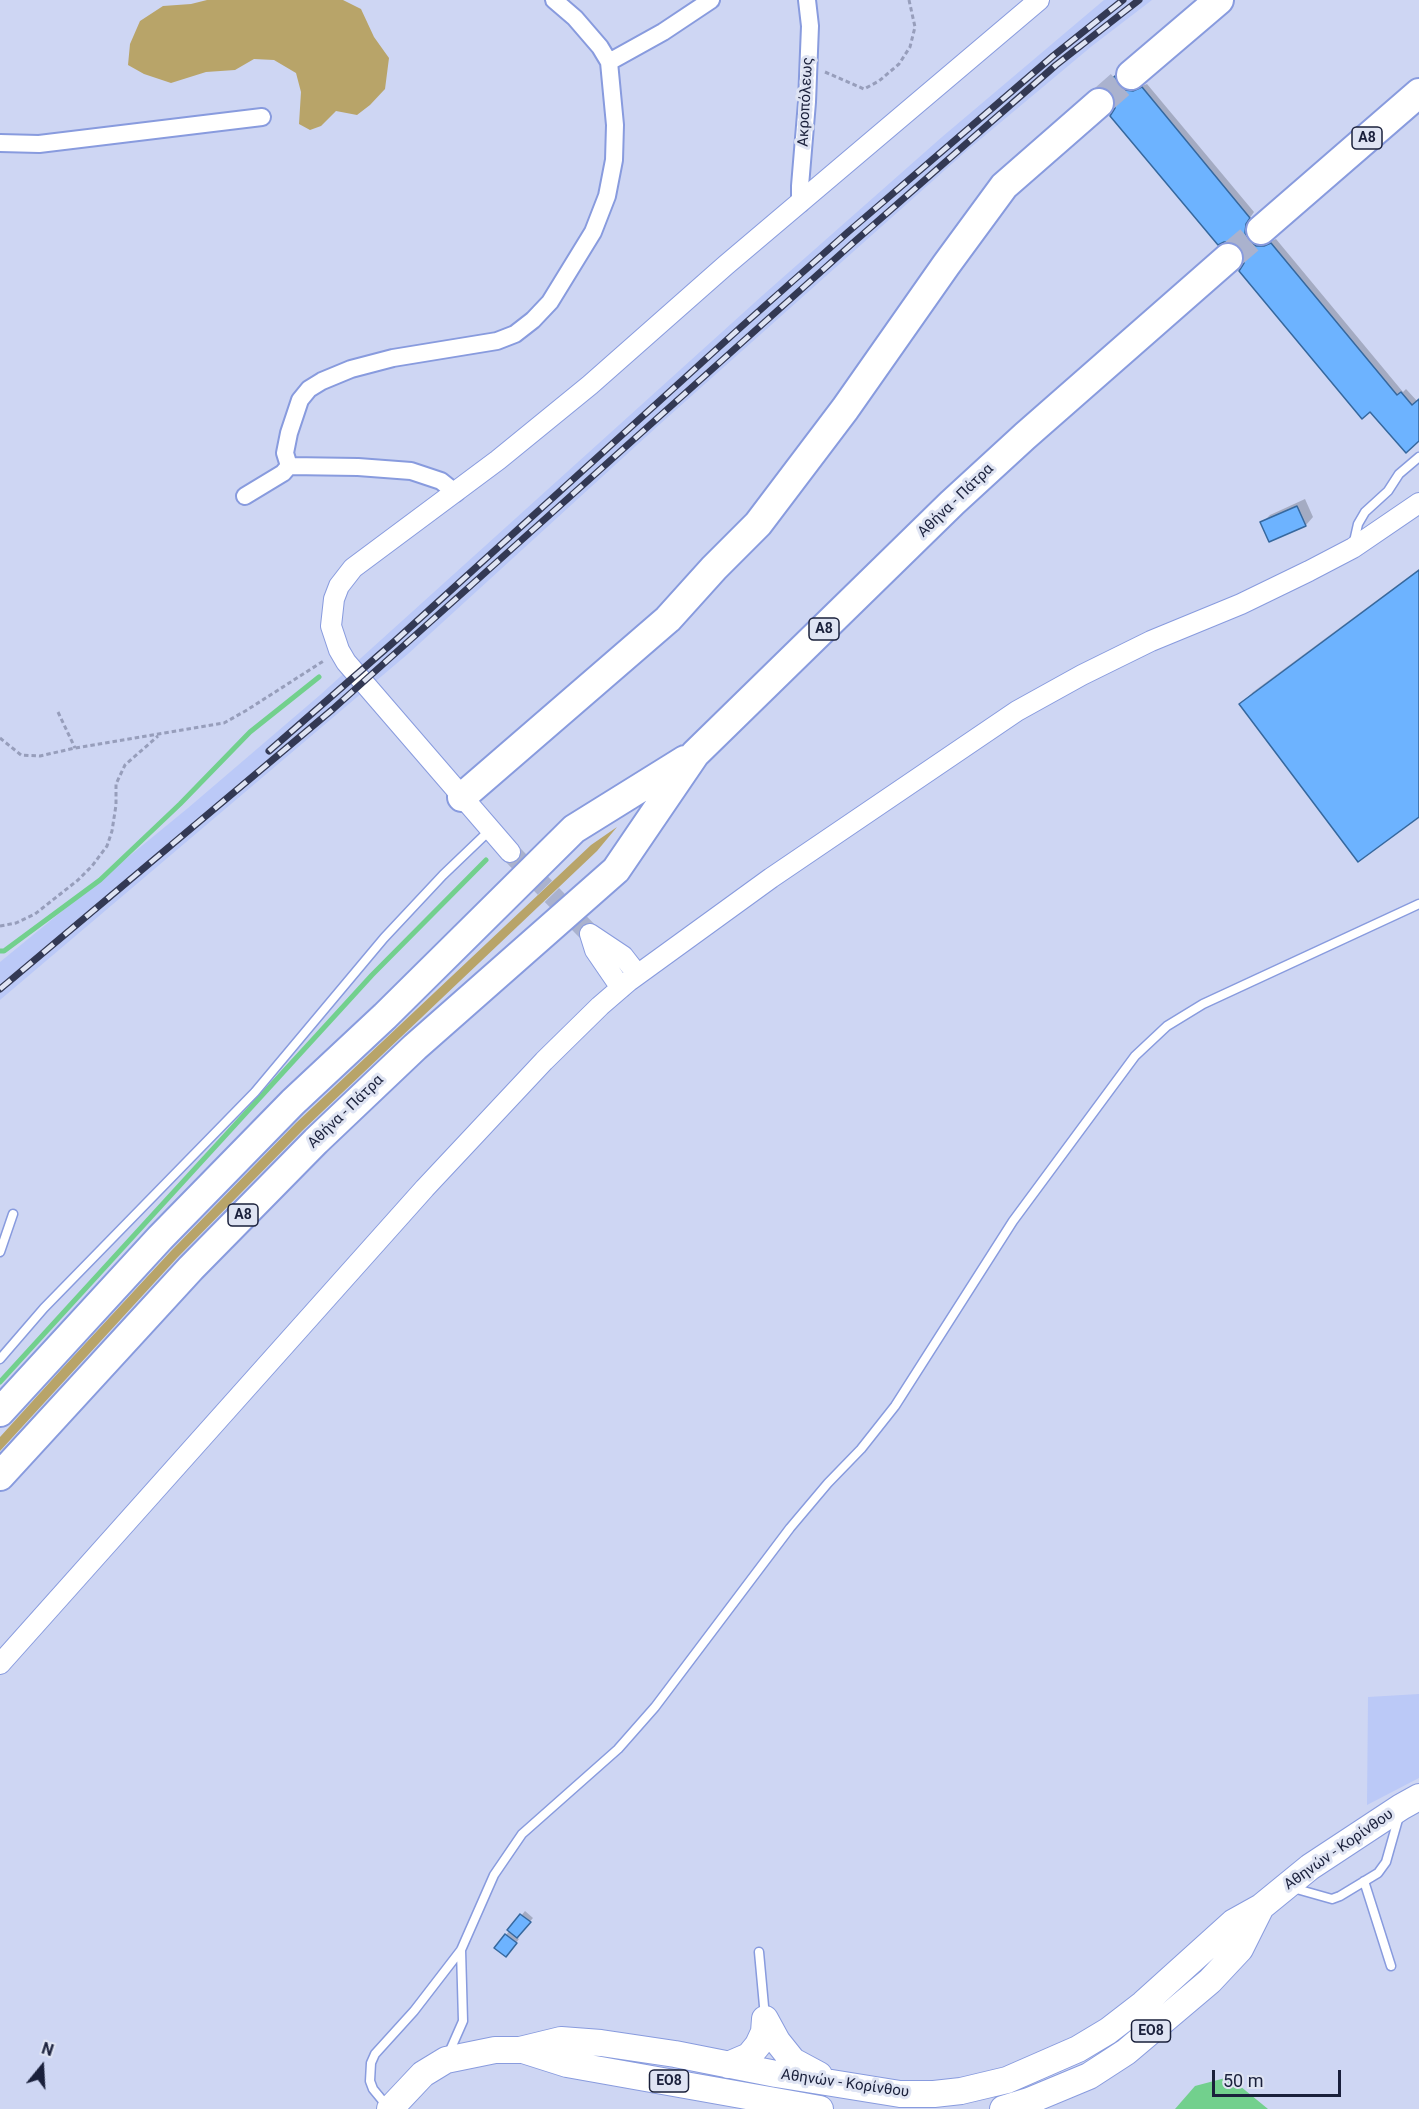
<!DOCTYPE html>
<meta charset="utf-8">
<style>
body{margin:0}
#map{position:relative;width:1419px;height:2109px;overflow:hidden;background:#ced6f3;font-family:Roboto,sans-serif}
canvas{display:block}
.north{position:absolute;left:12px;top:2037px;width:60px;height:60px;-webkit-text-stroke:4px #dfe4f3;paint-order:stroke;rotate:18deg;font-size:16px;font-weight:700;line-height:24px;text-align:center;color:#1a203b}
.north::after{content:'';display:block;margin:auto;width:21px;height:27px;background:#1a203b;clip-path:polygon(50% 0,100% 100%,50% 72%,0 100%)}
.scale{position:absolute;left:1212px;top:2070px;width:129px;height:27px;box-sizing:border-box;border:3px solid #1a203b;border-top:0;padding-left:8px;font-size:18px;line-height:21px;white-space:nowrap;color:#1a203b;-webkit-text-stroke:4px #dfe4f3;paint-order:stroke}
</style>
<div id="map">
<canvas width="1419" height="2109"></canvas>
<div class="north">N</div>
<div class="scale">50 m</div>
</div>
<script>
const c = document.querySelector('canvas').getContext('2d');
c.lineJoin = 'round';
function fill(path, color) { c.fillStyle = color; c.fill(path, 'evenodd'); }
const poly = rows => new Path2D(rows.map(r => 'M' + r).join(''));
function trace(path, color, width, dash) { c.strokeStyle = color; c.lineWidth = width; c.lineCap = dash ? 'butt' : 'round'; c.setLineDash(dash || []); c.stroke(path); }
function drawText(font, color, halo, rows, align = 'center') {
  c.font = font + ' Roboto,sans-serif'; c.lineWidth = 6; c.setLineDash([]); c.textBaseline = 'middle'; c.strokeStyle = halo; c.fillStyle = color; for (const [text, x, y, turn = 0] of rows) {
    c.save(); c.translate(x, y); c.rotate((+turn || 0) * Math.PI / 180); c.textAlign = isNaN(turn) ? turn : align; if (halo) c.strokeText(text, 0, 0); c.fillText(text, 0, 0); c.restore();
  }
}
fill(poly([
 [1104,0,1152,0,1092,46,964,153,660,424,409,653,0,1000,0,962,188,808,320,695,763,295,942,137],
 [1419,1694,1419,1778,1367,1805,1368,1697]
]), '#bbc9f7');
fill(poly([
 [207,0,343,0,361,9,374,37,389,58,385,89,370,105,357,115,336,111,321,126,310,130,299,124,301,92,296,73,274,60,254,59,235,70,206,72,171,83,144,74,128,65,130,44,140,21,163,6,191,4],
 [617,827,597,851,303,1130,177,1258,0,1451,0,1437,59,1372,171,1251,296,1123,591,845]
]), '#b8a469');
fill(poly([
 [1229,2077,1268,2109,1175,2109,1195,2086]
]), '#72d08d');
fill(poly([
 [1120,73,1130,86,1139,87,1147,84,1254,212,1249,219,1249,227,1261,242,1269,242,1276,239,1403,392,1406,389,1418,402,1419,400,1419,439,1245,263,1246,254,1242,247,1116,108,1117,99,1108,83],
 [1305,499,1313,517,1306,525,1270,540,1262,523,1270,515],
 [1419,569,1419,815,1241,704,1253,692],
 [525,1911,533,1918,516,1937,519,1939,509,1952,506,1935]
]), '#0003');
trace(poly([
 [0,951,4,951,100,880,180,804,250,732,319,677],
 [0,1382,372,975,486,860]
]), '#72d08d', 5);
const building = poly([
 [1115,76,1118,85,1125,90,1133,91,1142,87,1250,218,1246,224,1245,233,1249,241,1256,246,1264,246,1271,243,1397,395,1401,392,1412,405,1419,399,1419,441,1406,453,1370,412,1362,419,1239,271,1244,263,1244,254,1241,248,1233,242,1224,242,1218,245,1110,116,1115,108,1115,99,1111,92,1102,87,1115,76],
 [1297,506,1306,526,1269,542,1260,522,1297,506],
 [1419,570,1419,817,1358,862,1239,704,1419,570],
 [520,1914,531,1922,517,1938,507,1930,520,1914],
 [505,1934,517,1943,506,1957,494,1948,505,1934]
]);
fill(building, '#6db3ff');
trace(building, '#36689e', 1.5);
trace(poly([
 [510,852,590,934]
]), '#aab2ce', 20, [20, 10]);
trace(poly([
 [1099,103,1131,75],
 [1228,258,1261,230]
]), '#aab2ce', 28, [28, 14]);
const service = poly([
 [1353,546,1358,524,1365,512,1388,491,1399,474,1419,457],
 [0,1252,13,1214],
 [0,1359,44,1308,255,1092,384,938,443,875,490,830],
 [1364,1881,1391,1966],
 [1293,1888,1332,1899,1340,1896,1378,1873,1386,1862,1399,1816],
 [759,1952,765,2017],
 [448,2055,463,2021,461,1950],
 [387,2106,373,2089,370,2081,371,2063,375,2054,414,2011,461,1950,494,1875,522,1834,618,1749,655,1707,790,1528,828,1483,861,1449,895,1406,1013,1221,1135,1056,1167,1026,1203,1004,1419,904]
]);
const minor = poly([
 [554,0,575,18,600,47,609,62,663,32,711,0],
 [0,143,39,144,262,117],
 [800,204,800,186,807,102,810,26,807,0],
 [289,466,358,467,411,471,441,481,456,493],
 [245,496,283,473,289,466,285,453,289,433,300,400,309,389,322,381,351,369,393,358,497,341,515,334,533,320,550,302,593,232,607,196,614,160,615,125,609,62]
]);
const tertiary = poly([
 [510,852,346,662,339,650,331,626,334,599,339,586,353,568,498,460,590,385,726,265,1039,0],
 [590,934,623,956,637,974],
 [590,934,595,950,621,988],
 [0,1664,425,1188,544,1061,600,1006,629,981,771,878,1017,711,1082,675,1151,641,1241,604,1309,571,1353,548,1419,503]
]);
const primary = poly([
 [765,2019,777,2041,793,2061,819,2075],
 [523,2050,567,2064,820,2109],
 [728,2065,749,2056,758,2045,764,2032,765,2019],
 [390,2109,423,2074,446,2060,495,2050,520,2050,561,2040,601,2043,675,2054,776,2074,900,2094,934,2094,961,2091,1007,2080,1078,2049,1108,2031,1143,2004,1234,1922,1261,1907,1310,1867,1401,1807,1419,1797],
 [1003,2109,1029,2101,1089,2076,1126,2052,1210,1981,1240,1949,1261,1907]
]);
const motorway = poly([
 [1131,75,1219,0],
 [1261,230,1419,93],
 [462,797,668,619,714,568,758,524,845,409,946,265,1004,186,1099,103],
 [0,1412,160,1238,293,1102,385,1016,574,829,685,760],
 [0,1476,191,1268,316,1141,415,1047,616,870,695,754,952,503,1025,436,1228,258]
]);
trace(service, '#889bde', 11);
trace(minor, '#889bde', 20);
trace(tertiary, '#889bde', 22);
trace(primary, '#889bde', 28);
trace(motorway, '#889bde', 32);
trace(poly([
 [825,72,864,89,879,81,899,64,910,47,915,27,909,0],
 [58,712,75,748],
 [0,738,21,755,40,756,75,748,224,723,247,710,325,660],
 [0,926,16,923,35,914,78,880,92,866,107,846,112,831,116,805,116,784,125,765,158,736]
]), '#979ebb', 3, [4.5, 3]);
trace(service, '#fff', 8);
trace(minor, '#fff', 16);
trace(tertiary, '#fff', 20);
trace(primary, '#fff', 26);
trace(motorway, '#fff', 28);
const rail = poly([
 [269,751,396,640,741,327,848,232,1053,56,1123,0],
 [0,989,333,709,854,242,1056,65,1139,0]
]);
trace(rail, '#333954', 7);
trace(rail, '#dfe4f3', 4.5, [14]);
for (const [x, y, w] of [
 [1367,138,30],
 [824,629,30],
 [243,1215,30],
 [1151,2031,39],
 [669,2081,39]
]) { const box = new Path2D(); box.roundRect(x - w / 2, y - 11, w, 22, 4.5); c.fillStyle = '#dfe4f3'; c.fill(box); trace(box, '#1a203b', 1.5); }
drawText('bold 14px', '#1a203b', null, [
 ["Α8",1367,138],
 ["Α8",824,629],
 ["Α8",243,1215],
 ["ΕΟ8",1151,2031],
 ["ΕΟ8",669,2081]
]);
drawText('15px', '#1a203b', '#dfe4f3', [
 ["Ακροπόλεως",806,102,-87],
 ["Αθήνα - Πάτρα",956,501,-44],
 ["Αθήνα - Πάτρα",346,1112,-44],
 ["Αθηνών - Κορίνθου",1339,1850,-35],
 ["Αθηνών - Κορίνθου",845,2084,8]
]);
</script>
